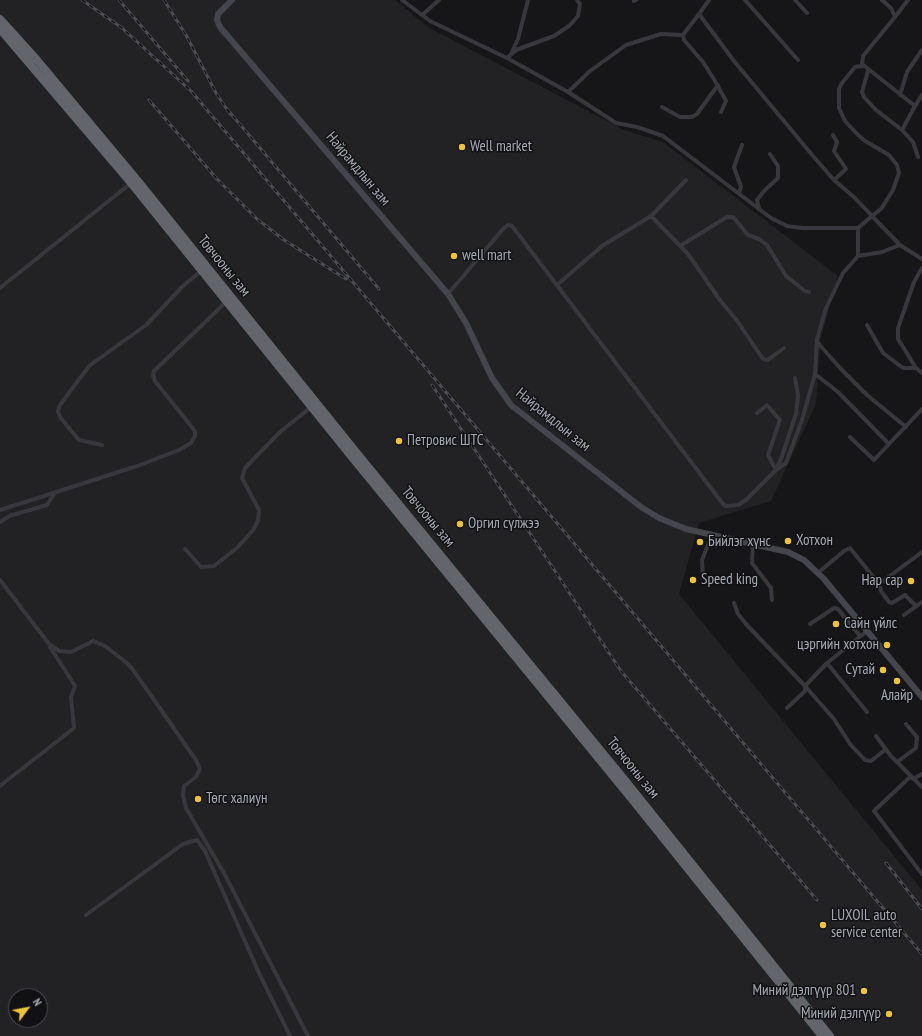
<!DOCTYPE html>
<meta charset="utf-8">
<style>
body{margin:0}
#map{position:relative;width:922px;height:1036px;overflow:hidden;background:#161618;font-family:"PT Sans Narrow",sans-serif}
canvas{display:block}
.north{position:absolute;left:8px;top:988px;width:40px;height:40px;box-sizing:border-box;background:#111113;border:1px solid #4d4f55;border-radius:50%;rotate:58deg;font-size:11px;font-weight:700;line-height:16px;text-align:center;color:#a8abb7}
.north::after{content:'';display:block;margin:auto;width:14px;height:18px;background:#edc438;clip-path:polygon(50% 0,100% 100%,50% 72%,0 100%)}
</style>
<div id="map">
<canvas width="922" height="1036"></canvas>
<div class="north">N</div>
</div>
<script>
const c = document.querySelector('canvas').getContext('2d');
c.lineJoin = 'round';
function fill(path, color) { c.fillStyle = color; c.fill(path, 'evenodd'); }
const poly = rows => new Path2D(rows.map(r => 'M' + r).join(''));
function trace(path, color, width, dash) { c.strokeStyle = color; c.lineWidth = width; c.lineCap = dash ? 'butt' : 'round'; c.setLineDash(dash || []); c.stroke(path); }
function drawText(font, color, halo, rows, align = 'center') {
  c.font = font + ' "PT Sans Narrow",sans-serif'; c.lineWidth = 3; c.setLineDash([]); c.textBaseline = 'middle'; c.strokeStyle = halo; c.fillStyle = color; for (const [text, x, y, turn = 0] of rows) {
    c.save(); c.translate(x, y); c.rotate((+turn || 0) * Math.PI / 180); c.textAlign = isNaN(turn) ? turn : align; if (halo) c.strokeText(text, 0, 0); c.fillText(text, 0, 0); c.restore();
  }
}
fill(poly([
 [0,0,395,0,428,27,624,130,663,142,838,276,821,338,816,404,771,501,699,523,679,594,922,890,922,1036,0,1036],
 [16,996,40,996,40,1020,16,1020]
]), '#222225');
trace(poly([
 [402,0,430,21,507,58,568,92,616,123,637,127,663,136,771,218,787,226,802,228,858,228],
 [745,0,798,60],
 [795,0,807,13],
 [882,0,891,8,895,17,863,56,862,64,915,106,922,95],
 [634,1,636,0],
 [699,14,683,35,684,40,703,62,715,81,726,101,721,112],
 [422,15,439,0],
 [895,17,908,0],
 [512,52,518,39,528,0],
 [507,58,516,50,554,36,569,26,578,16,580,4,577,0],
 [863,66,855,67,842,83,839,89,839,108,845,121,857,134,865,141,889,155,897,165,899,173,893,190,881,209,872,216,900,245],
 [868,71,862,92,864,97,876,110,902,130],
 [568,92,590,71,626,45,661,34,683,35],
 [900,95,907,72,922,50],
 [915,106,902,130,913,142,918,157],
 [662,107,680,117,692,117,697,114,718,85],
 [833,135,837,142,834,151,846,169,834,180],
 [686,180,651,216,688,254,722,303,736,319,763,359,767,360,772,357,784,348],
 [739,193,741,187,734,167,742,145],
 [759,209,757,200,764,191,778,178,778,166,770,154],
 [680,246,727,217,733,217,748,235,759,239,767,245,786,276,805,291,809,292],
 [858,256,882,252,900,245,922,259],
 [922,268,914,282,898,328,898,339,916,368,922,373],
 [557,285,602,246,651,216],
 [0,288,131,183],
 [448,294,503,229,508,225,512,226,723,504,726,506,738,505,746,500,776,470,786,463,802,420,815,374,817,339,826,308,843,273,858,256,858,228,872,216,855,198,834,180,813,156,734,61,699,14,709,0],
 [867,325,883,353,903,368,916,368],
 [817,342,841,369,867,395,906,427],
 [815,374,838,392,889,444],
 [757,413,767,405,780,420,768,455,776,470,781,459,796,414,798,395,795,378],
 [850,437,874,460,922,409],
 [102,445,79,440,60,417,58,411,60,405,89,366,146,325,183,286,201,271],
 [0,510,137,466,179,450,191,443,195,436,195,431,155,381,153,375,154,371,227,301],
 [0,522,9,516,47,505,54,494],
 [753,544,752,563,771,588,772,600],
 [185,549,201,567,214,566,238,547,253,530,258,521,259,510,242,478,245,468,279,433,311,407],
 [819,572,844,551,850,548,879,584,881,591,889,602,892,603,905,595,916,606],
 [703,578,702,560,712,535],
 [0,580,49,644,59,651,71,652,93,641,105,646,123,660,131,667,196,760,200,769,196,777,184,786,183,795,186,808,225,875,308,1036],
 [879,584,922,552],
 [734,603,738,614,746,624,805,686,827,663,867,631],
 [904,615,922,602],
 [810,624,834,608,838,609,860,636],
 [827,663,867,712],
 [805,686,834,719,850,744,865,760,871,761,886,749],
 [787,708,805,691,805,686],
 [876,736,890,755,922,787],
 [897,762,916,748,917,737,906,724],
 [910,777,874,811,922,874],
 [913,779,922,774],
 [0,786,74,728,71,697,75,686,50,647],
 [86,915,183,844,197,840,205,851,259,973,290,1036]
]), '#37373d', 4);
trace(poly([
 [232,0,218,14,217,20,220,27,448,294,466,323,492,378,511,405,641,507,659,518,686,529,788,552,804,560,824,579,922,697]
]), '#45464d', 6);
trace(poly([
 [0,19,37,60,138,181,356,452,624,779,830,1036],
 [0,29,131,183,351,456,635,803,822,1036]
]), '#63656d', 8);
const rail = poly([
 [82,0,122,28,191,91,922,954],
 [119,0,188,81],
 [164,0,186,35,216,93,230,114],
 [149,100,216,178,257,219,284,240,346,279],
 [227,109,379,289],
 [432,385,621,671,817,900],
 [886,863,922,909]
]);
trace(rail, '#4c4d54', 3);
trace(rail, '#111113', 1.5, [4.5]);
for (const [x, y, r, color] of [
 [462,147,4,"#edc438"],
 [454,256,4,"#edc438"],
 [399,441,4,"#edc438"],
 [460,524,4,"#edc438"],
 [788,541,4,"#edc438"],
 [700,542,4,"#edc438"],
 [693,580,4,"#edc438"],
 [911,581,4,"#edc438"],
 [836,624,4,"#edc438"],
 [887,645,4,"#edc438"],
 [883,670,4,"#edc438"],
 [897,681,4,"#edc438"],
 [198,799,4,"#edc438"],
 [823,925,4,"#edc438"],
 [864,991,4,"#edc438"],
 [889,1014,4,"#edc438"]
]) { const dot = new Path2D(); dot.arc(x, y, r, 0, 2 * Math.PI); c.fillStyle = color; c.fill(dot); trace(dot, '#111113', 1.5); }
drawText('15px', '#a8abb7', '#111113', [
 ["Well market",470,147],
 ["well mart",462,256],
 ["Петровис ШТС",407,441],
 ["Оргил сүлжээ",468,524],
 ["Хотхон",796,541],
 ["Бийлэг хүнс",708,542],
 ["Speed king",701,580],
 ["Нар сар",903,581,"right"],
 ["Сайн үйлс",844,624],
 ["цэргийн хотхон",879,645,"right"],
 ["Сутай",875,670,"right"],
 ["Алайр",897,696,"center"],
 ["Төгс халиун",206,799],
 ["LUXOIL auto",831,916],
 ["service center",831,933],
 ["Миний дэлгүүр 801",856,991,"right"],
 ["Миний дэлгүүр",881,1014,"right"]
], 'left');
drawText('15px', '#a8abb7', '#111113', [
 ["Найрамдлын зам",358,169,50],
 ["Товчооны зам",224,266,51],
 ["Найрамдлын зам",553,420,39],
 ["Товчооны зам",428,517,50],
 ["Товчооны зам",633,768,51]
]);
</script>
